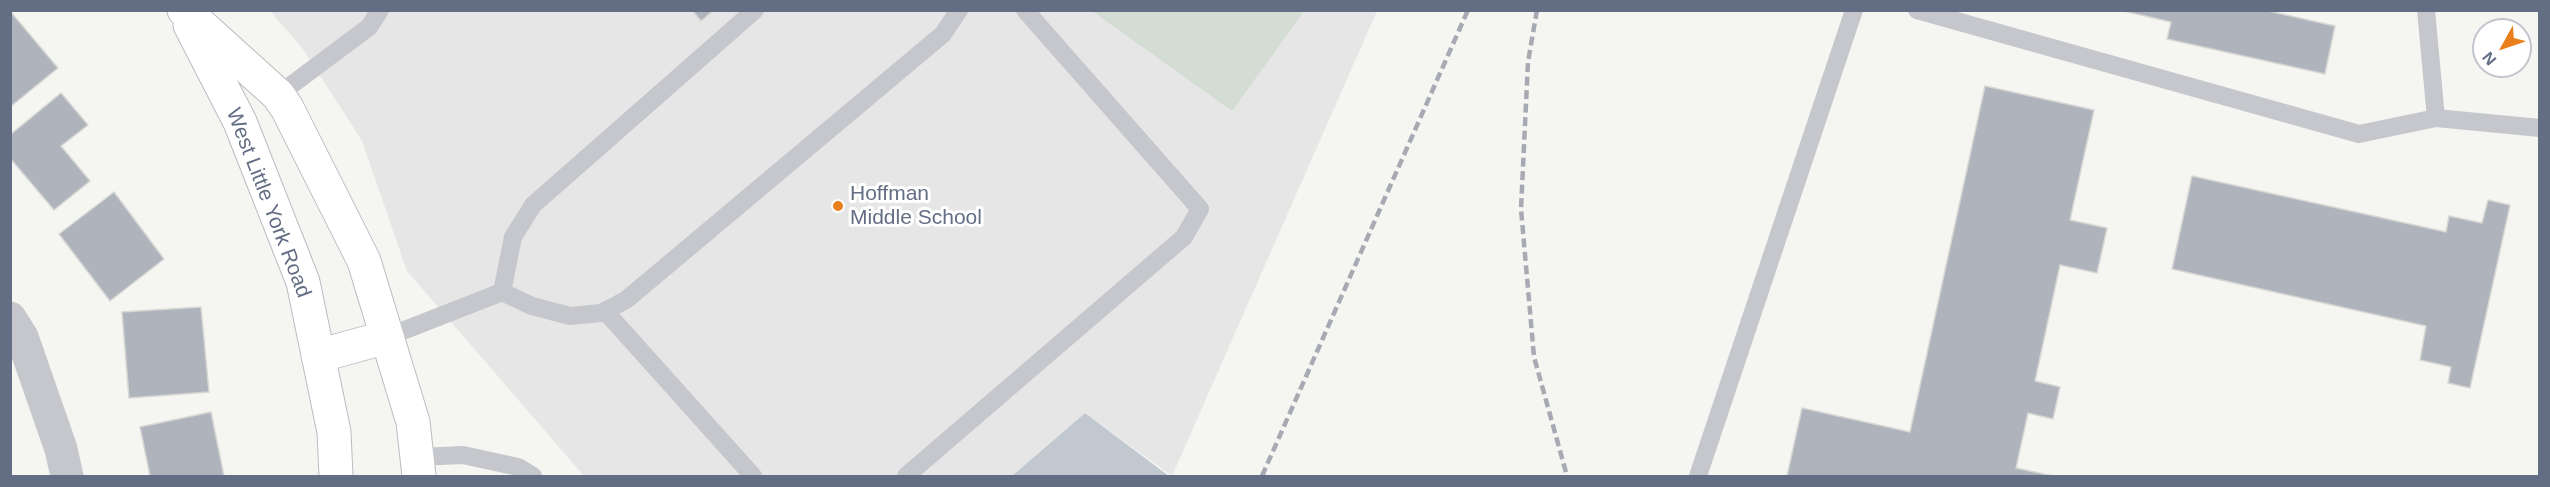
<!DOCTYPE html>
<style>
body{margin:0}
#map{position:relative;width:2550px;height:487px;overflow:hidden;background:#f5f6f2;font-family:Arial,sans-serif}
canvas{display:block}
.frame{position:absolute;inset:0;border:12px solid #636d84;pointer-events:none}
.north{position:absolute;left:2472px;top:18px;width:60px;height:60px;box-sizing:border-box;background:#fff;border:2px solid #c1c5ce;border-radius:50%;rotate:230deg;font-size:16px;font-weight:700;line-height:24px;text-align:center;color:#636d84}
.north::after{content:'';display:block;margin:auto;width:21px;height:27px;background:#ea7f1d;clip-path:polygon(50% 0,100% 100%,50% 72%,0 100%)}
</style>
<div id="map">
<canvas width="2550" height="487"></canvas>
<div class="frame"></div>
<div class="north">N</div>
</div>
<script>
const c = document.querySelector('canvas').getContext('2d');
c.lineJoin = 'round';
function fill(path, color) { c.fillStyle = color; c.fill(path, 'evenodd'); }
const poly = rows => new Path2D(rows.map(r => 'M' + r).join(''));
function trace(path, color, width, dash) { c.strokeStyle = color; c.lineWidth = width; c.lineCap = dash ? 'butt' : 'round'; c.setLineDash(dash || []); c.stroke(path); }
function drawText(font, color, halo, rows, align = 'center') {
  c.font = font + ' Arial,sans-serif'; c.lineWidth = 6; c.setLineDash([]); c.textBaseline = 'middle'; c.strokeStyle = halo; c.fillStyle = color; for (const [text, x, y, turn = 0] of rows) {
    c.save(); c.translate(x, y); c.rotate((+turn || 0) * Math.PI / 180); c.textAlign = isNaN(turn) ? turn : align; if (halo) c.strokeText(text, 0, 0); c.fillText(text, 0, 0); c.restore();
  }
}
fill(poly([
 [270,11,1377,11,1172,476,1085,413,1012,476,584,476,407,271,362,141,303,49]
]), '#e5e6e5');
fill(poly([
 [1092,11,1304,11,1232,111]
]), '#d4ddd3');
fill(poly([
 [1085,413,1169,476,1012,476]
]), '#c1c8d0');
const building = poly([
 [692,10,714,10,701,21,692,10],
 [2119,10,2264,10,2335,26,2325,74,2167,39,2171,22,2119,10],
 [10,11,58,68,10,107,10,11],
 [1985,86,2094,110,2070,220,2107,228,2097,273,2060,265,2035,381,2060,387,2053,419,2028,413,2016,468,2053,476,1787,476,1802,408,1910,432,1985,86],
 [61,93,88,125,61,146,90,181,54,210,10,158,10,135,61,93],
 [2192,176,2446,232,2449,216,2482,223,2488,200,2510,205,2470,388,2448,383,2451,367,2420,360,2426,326,2172,269,2192,176],
 [114,192,164,259,110,301,59,234,114,192],
 [201,307,209,392,129,398,122,312,201,307],
 [211,412,224,476,150,476,140,427,211,412]
]);
fill(building, '#afb4bc');
trace(building, '#d6d7d4', 1.5);
const secondary = poly([
 [184,10,278,95,287,108,364,261,413,422,419,476],
 [190,25,240,122,303,282,334,432,336,476],
 [318,356,387,337]
]);
trace(secondary, '#babcc2', 35);
trace(poly([
 [1917,10,2359,134,2436,118],
 [2426,10,2436,118,2540,128],
 [278,95,369,27,380,10],
 [502,292,513,237,533,205,755,10],
 [605,311,753,476],
 [387,337,502,292,532,306,570,316,601,313,626,300,943,34,959,10],
 [417,457,463,455,518,467,533,476],
 [906,476,1184,237,1200,209,1025,10],
 [1698,476,1854,10]
]), '#c5c7cc', 18);
trace(poly([
 [10,318,22,337,61,449,67,476]
]), '#c5c7cc', 33);
trace(secondary, '#fff', 33);
trace(poly([
 [1537,10,1528,62,1521,209,1534,357,1567,476],
 [1262,476,1468,10]
]), '#a7aab2', 4.5, [9, 4.5]);
for (const [x, y, r, color] of [
 [838,206,6,"#ea7f1d"]
]) { const dot = new Path2D(); dot.arc(x, y, r, 0, 2 * Math.PI); c.fillStyle = color; c.fill(dot); trace(dot, '#fff', 2); }
drawText('21px', '#636d84', '#fff', [
 ["Hoffman",850,194],
 ["Middle School",850,218]
], 'left');
drawText('21px', '#636d84', '#fff', [
 ["West Little York Road",268,203,69]
]);
</script>
